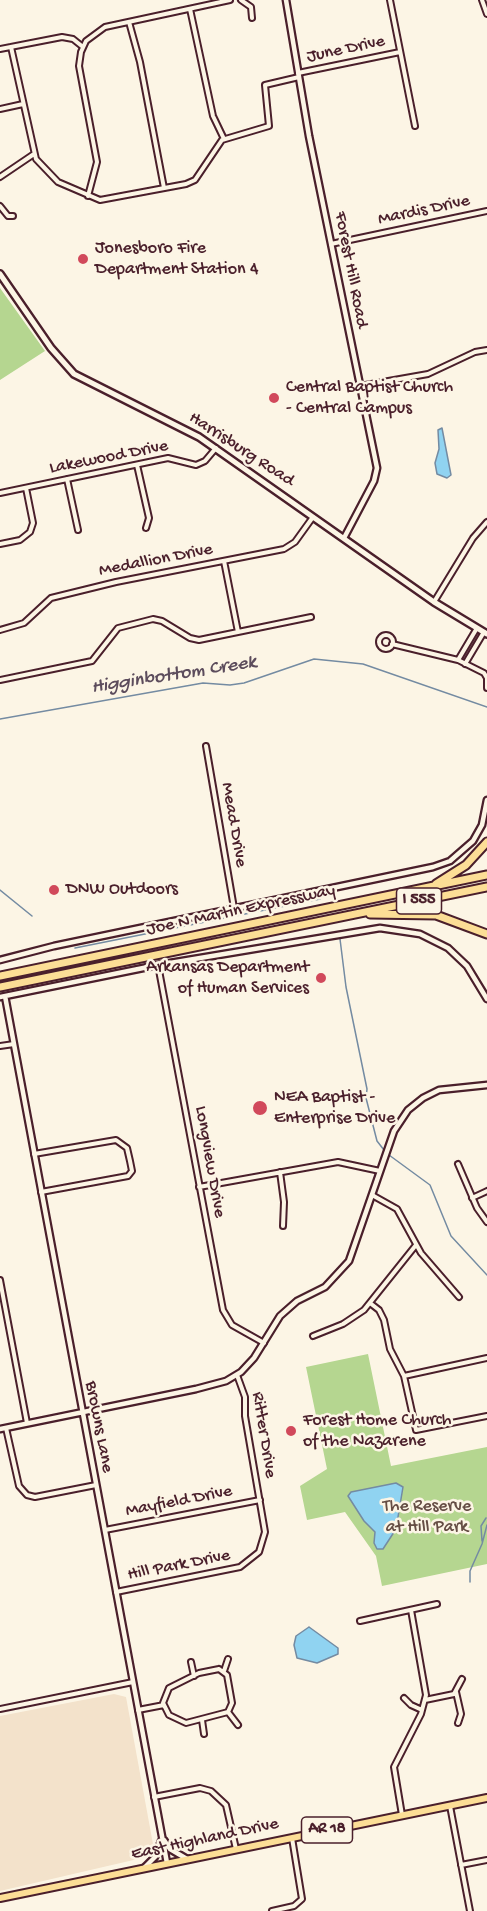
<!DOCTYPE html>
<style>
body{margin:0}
canvas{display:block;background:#fcf5e5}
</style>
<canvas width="487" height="1911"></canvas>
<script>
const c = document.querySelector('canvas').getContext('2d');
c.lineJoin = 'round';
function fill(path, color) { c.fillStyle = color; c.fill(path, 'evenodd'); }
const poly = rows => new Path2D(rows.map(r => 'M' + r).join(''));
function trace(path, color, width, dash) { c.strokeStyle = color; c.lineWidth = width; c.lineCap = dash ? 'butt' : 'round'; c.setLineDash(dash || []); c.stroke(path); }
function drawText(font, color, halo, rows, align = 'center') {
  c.font = font + ' "Gochi Hand",sans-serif'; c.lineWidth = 5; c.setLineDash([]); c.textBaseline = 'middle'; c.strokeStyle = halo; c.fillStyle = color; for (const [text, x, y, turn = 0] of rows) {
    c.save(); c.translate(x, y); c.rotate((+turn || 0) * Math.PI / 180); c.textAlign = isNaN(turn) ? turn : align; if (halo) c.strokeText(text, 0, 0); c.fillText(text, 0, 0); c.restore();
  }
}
fill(poly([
 [114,1694,126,1697,155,1855,0,1891,0,1716]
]), '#f3e2cb');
fill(poly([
 [0,288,45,351,0,380],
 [368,1354,391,1466,487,1447,487,1564,382,1586,376,1556,345,1512,307,1520,300,1486,327,1469,306,1367]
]), '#b5d690');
const water = poly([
 [442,428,451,475,447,478,437,474,435,463,439,449,438,430,442,428],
 [396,1483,403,1487,396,1529,383,1549,377,1549,374,1543,375,1532,364,1521,348,1496,351,1492,396,1483],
 [309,1627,338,1648,338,1654,317,1663,297,1658,294,1645,296,1636,309,1627]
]);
fill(water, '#90d3f1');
trace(water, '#748ba2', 1.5);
trace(poly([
 [0,719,203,683,230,685,244,683,314,659,363,664,487,707],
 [0,890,32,916],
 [340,939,346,987,367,1089,366,1098,377,1141,384,1150],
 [75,948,320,899],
 [389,1155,430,1185,451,1236,487,1275],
 [482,1541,481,1526,486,1518],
 [470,1582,470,1571,482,1544,487,1525]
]), '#748ba2', 1.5);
const minor = poly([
 [241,0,251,7,252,18],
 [390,0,415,126],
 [482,0,487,14],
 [190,9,213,116,224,139],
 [129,22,140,62,164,188],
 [11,47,36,159,58,182,100,200,186,184,195,180,222,140,269,126,265,85,299,77],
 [0,49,62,37,73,39,83,47],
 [298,73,400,52],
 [0,109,23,104],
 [0,177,34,154],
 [88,196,97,162,79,66,81,52,86,41,105,27,230,0],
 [0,206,8,216,13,216],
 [331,244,487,211],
 [360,386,428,374,475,352,487,350],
 [137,465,149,518,146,528],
 [67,479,78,530],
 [0,493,168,458,196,465,205,461,216,448],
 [0,544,20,540,30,532,33,523,26,488],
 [224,561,238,632],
 [434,602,473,538,487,522],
 [0,630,24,623,51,598,116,582,284,549,295,542,313,517],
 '379 642a7 7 0 1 1 14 0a7 7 0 1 1-14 0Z',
 [392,644,458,660,484,673,487,678],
 [458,660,477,628],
 [465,664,484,632],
 [487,678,487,688],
 [0,680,92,661,118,628,153,619,162,621,190,638,199,640,311,617],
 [206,746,234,908],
 [158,965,223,1310,232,1325,264,1343],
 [0,1046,14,1044],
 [34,1154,116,1140,127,1148,130,1161,132,1171,128,1176,41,1192],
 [458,1164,477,1208,487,1222],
 [280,1172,284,1202,283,1226],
 [199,1187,338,1162,380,1171],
 [372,1195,397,1209,421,1253,459,1297],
 [472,1198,487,1191],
 [0,1280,27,1423],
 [370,1303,379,1310,384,1320,390,1349,404,1376,416,1430,487,1416],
 [313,1336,343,1324,364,1310,416,1245],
 [404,1376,487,1358],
 [6,1428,19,1486,27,1495,35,1497,96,1485],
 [105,1530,260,1500],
 [116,1592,240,1567,259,1552,265,1532,245,1416,245,1397,237,1375],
 [360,1621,437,1604],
 [191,1662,194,1676],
 [219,1669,227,1675,232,1703,228,1712,186,1723,169,1715,163,1703,169,1688,199,1673,219,1669],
 [224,1671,228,1659],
 [456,1692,461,1714,458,1723],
 [404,1698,411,1705,422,1710],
 [425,1700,454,1694,462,1679],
 [0,1709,133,1682],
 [138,1710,164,1705],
 [228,1712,238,1725],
 [202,1720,204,1734],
 [154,1797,200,1788,211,1791,226,1805,236,1849],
 [450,1806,470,1911],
 [402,1815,394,1767,421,1714,426,1695,411,1610],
 [461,1865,487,1860],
 [272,1911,294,1906,302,1899,292,1838]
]);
const tertiary = poly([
 [286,0,309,136,377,468,374,481,344,538],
 [0,960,54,946,433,867,450,861,473,841,482,825,487,800],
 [5,996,167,1863],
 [0,997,158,965,380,928,420,934,448,948,467,966,487,999],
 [0,1429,196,1389,226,1381,241,1372,254,1358,280,1316,297,1301,325,1287,349,1261,394,1131,408,1110,423,1098,439,1090,487,1085],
 [164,1840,170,1849,187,1859],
 [144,1868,155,1857,161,1841]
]);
const secondary = poly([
 [0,274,51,348,74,374,199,437,434,602,487,634]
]);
const primary = poly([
 [0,1898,487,1798]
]);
const motorway = poly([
 [436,884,466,865,487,842],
 [370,914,436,915,487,934],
 [0,976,487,875],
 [0,987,487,887]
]);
trace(minor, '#4a1f2b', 8);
trace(tertiary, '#4a1f2b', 9);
trace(secondary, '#4a1f2b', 10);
trace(primary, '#4a1f2b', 10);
trace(motorway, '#4a1f2b', 11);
trace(minor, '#fcf5e5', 4);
trace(tertiary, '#fcf5e5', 4.5);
trace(secondary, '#fcf5e5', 5);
trace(primary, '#fcde96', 6);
trace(motorway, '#fcde96', 7);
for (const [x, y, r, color] of [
 [83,259,6,"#d1495b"],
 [274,398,6,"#d1495b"],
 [54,890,6,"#d1495b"],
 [321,978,6,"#d1495b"],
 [260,1108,8,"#d1495b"],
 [291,1431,6,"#d1495b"]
]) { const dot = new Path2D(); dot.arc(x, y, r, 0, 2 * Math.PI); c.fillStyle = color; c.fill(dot); trace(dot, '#fcf5e5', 2); }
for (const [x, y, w] of [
 [419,901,45],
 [327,1830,51]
]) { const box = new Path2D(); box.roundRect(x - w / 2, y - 13, w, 26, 4.5); c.fillStyle = '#fcf5e5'; c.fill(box); trace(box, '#4a1f2b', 1.5); }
drawText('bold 16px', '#4a1f2b', null, [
 ["I 555",419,901],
 ["AR 18",327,1830]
]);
drawText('18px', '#4a1f2b', '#fcf5e5', [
 ["June Drive",346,50,-12],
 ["Mardis Drive",424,211,-12],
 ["Forest Hill Road",350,270,79],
 ["Harrisburg Road",241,450,33],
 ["Lakewood Drive",109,458,-11],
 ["Medallion Drive",156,561,-11],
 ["Mead Drive",233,825,80],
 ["Joe N Martin Expressway",241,911,-12],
 ["Longview Drive",209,1162,80],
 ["Browns Lane",98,1427,79],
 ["Ritter Drive",263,1435,81],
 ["Mayfield Drive",179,1502,-11],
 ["Hill Park Drive",179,1566,-11],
 ["East Highland Drive",205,1840,-12]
]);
drawText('18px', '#4a1f2b', '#fcf5e5', [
 ["Jonesboro Fire",95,249],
 ["Department Station 4",95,270],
 ["Central Baptist Church",286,388],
 ["- Central Campus",286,409],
 ["DNW Outdoors",66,890],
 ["Arkansas Department",309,968,"right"],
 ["of Human Services",309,989,"right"],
 ["NEA Baptist -",274,1098],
 ["Enterprise Drive",274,1119],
 ["Forest Home Church",303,1421],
 ["of the Nazarene",303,1442]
], 'left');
drawText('18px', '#654d44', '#fcf5e5', [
 ["The Reserve",427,1507],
 ["at Hill Park",427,1528]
]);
drawText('italic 20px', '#5c4c5c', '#fcf5e5', [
 ["Higginbottom Creek",174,676,-9]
]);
</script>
